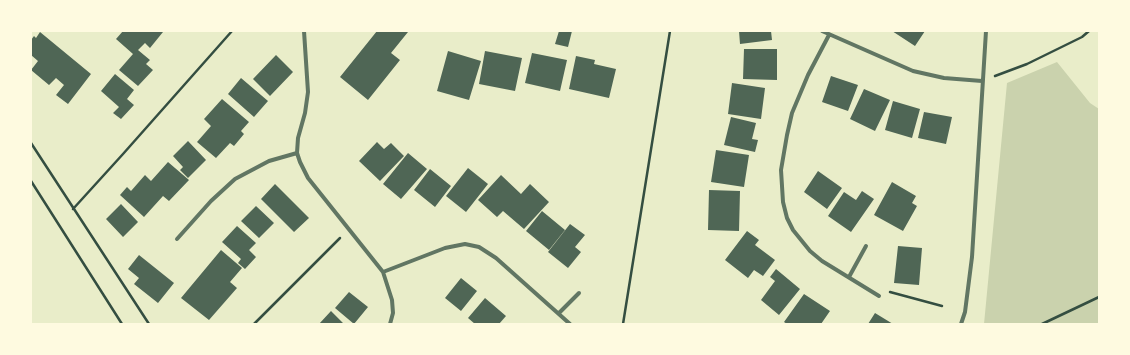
<!DOCTYPE html>
<style>
body{margin:0}
#map{position:relative;width:1130px;height:355px;overflow:hidden;background:#e9edc9;font-family:"Times New Roman",serif}
canvas{display:block}
.frame{position:absolute;inset:0;border:32px solid #fefae0;pointer-events:none}
</style>
<div id="map">
<canvas width="1130" height="355"></canvas>
<div class="frame"></div>
</div>
<script>
const c = document.querySelector('canvas').getContext('2d');
c.lineJoin = 'round';
function fill(path, color) { c.fillStyle = color; c.fill(path, 'evenodd'); }
const poly = rows => new Path2D(rows.map(r => 'M' + r).join(''));
function trace(path, color, width, dash) { c.strokeStyle = color; c.lineWidth = width; c.lineCap = dash ? 'butt' : 'round'; c.setLineDash(dash || []); c.stroke(path); }
fill(poly([
 [1057,62,1090,103,1099,109,1099,324,984,324,1007,83]
]), '#cad2ad');
fill(poly([
 [123,31,163,32,150,48,145,43,138,50,150,60,146,64,153,70,138,86,119,70,133,54,116,39],
 [377,31,408,32,391,53,400,60,368,100,340,77],
 [559,31,572,31,568,47,555,44],
 [739,31,771,31,772,40,740,44],
 [892,31,925,31,915,46],
 [40,32,91,74,68,104,56,95,64,85,56,78,49,85,31,70,38,61,31,55,31,40,34,36,36,38],
 [744,49,777,49,777,80,743,79],
 [448,51,481,61,469,100,437,91],
 [485,51,522,58,515,91,479,84],
 [532,53,567,60,560,91,525,83],
 [276,55,293,72,270,96,253,79],
 [576,56,595,60,594,64,616,69,609,98,569,89],
 [115,74,134,90,127,99,134,105,121,119,113,113,119,107,101,91],
 [831,76,858,85,848,111,822,102],
 [241,78,268,101,254,117,228,94],
 [732,83,765,88,761,119,728,114],
 [864,89,890,100,875,131,850,119],
 [222,99,249,122,241,131,244,134,234,146,230,143,216,158,197,142,211,126,204,119],
 [893,101,920,109,912,138,885,130],
 [924,112,952,117,946,144,918,138],
 [731,117,756,123,752,139,758,140,755,152,724,145],
 [188,141,206,160,188,178,180,170,183,167,173,156],
 [377,142,384,149,391,143,404,156,380,181,359,161],
 [716,150,749,155,744,187,711,182],
 [408,153,427,169,401,199,383,184],
 [168,162,189,180,169,201,163,196,144,217,120,195,127,187,131,191,145,175,151,181],
 [468,168,488,184,466,212,446,196],
 [430,169,451,186,435,207,414,190],
 [818,171,842,188,827,209,804,192],
 [501,175,521,194,530,184,549,202,524,229,503,211,497,217,478,200],
 [892,182,916,196,912,203,917,206,903,231,874,215],
 [275,184,309,218,294,232,261,199],
 [709,190,740,191,739,231,708,230],
 [862,191,874,199,851,232,828,216,844,192,856,200],
 [121,204,138,222,123,237,106,219],
 [256,206,274,223,259,238,241,221],
 [542,211,565,230,549,250,526,231],
 [570,224,585,235,575,247,581,252,568,268,548,252],
 [237,226,256,243,249,250,256,257,245,269,238,263,241,259,222,242],
 [747,231,759,240,755,245,775,260,763,276,754,270,748,278,725,260],
 [898,246,922,248,919,285,894,283],
 [221,250,242,268,230,282,237,288,209,320,181,298],
 [139,255,174,283,158,303,134,284,139,278,128,269],
 [776,269,800,289,779,315,761,300,775,281,770,277],
 [461,278,477,291,461,311,445,298],
 [349,292,368,307,354,324,335,308],
 [804,294,830,311,821,324,787,324,784,322],
 [485,298,506,316,499,324,475,324,468,318],
 [331,311,344,324,319,324],
 [875,313,893,324,868,324]
]), '#4f6655');
trace(poly([
 [995,76,1027,64,1082,37,1089,31],
 [31,143,149,324],
 [31,181,122,324],
 [73,209,123,154,232,31],
 [890,292,942,306],
 [254,324,340,238],
 [623,324,670,31],
 [1042,324,1099,297]
]), '#344e41', 2.5);
trace(poly([
 [304,31,308,92,305,113,298,138,297,153,300,162,308,178,383,272,392,300,393,313,390,324],
 [822,31,913,71,944,78,982,81],
 [829,35,808,75,792,113,787,135,781,170,783,202,787,218,793,230,810,251,822,261,879,296],
 [177,239,211,201,235,179,269,161,297,153],
 [383,272,445,248,465,244,479,247,496,258,570,324],
 [849,277,866,246],
 [559,313,579,293],
 [961,324,965,312,972,257,986,31]
]), '#617663', 4);
</script>
